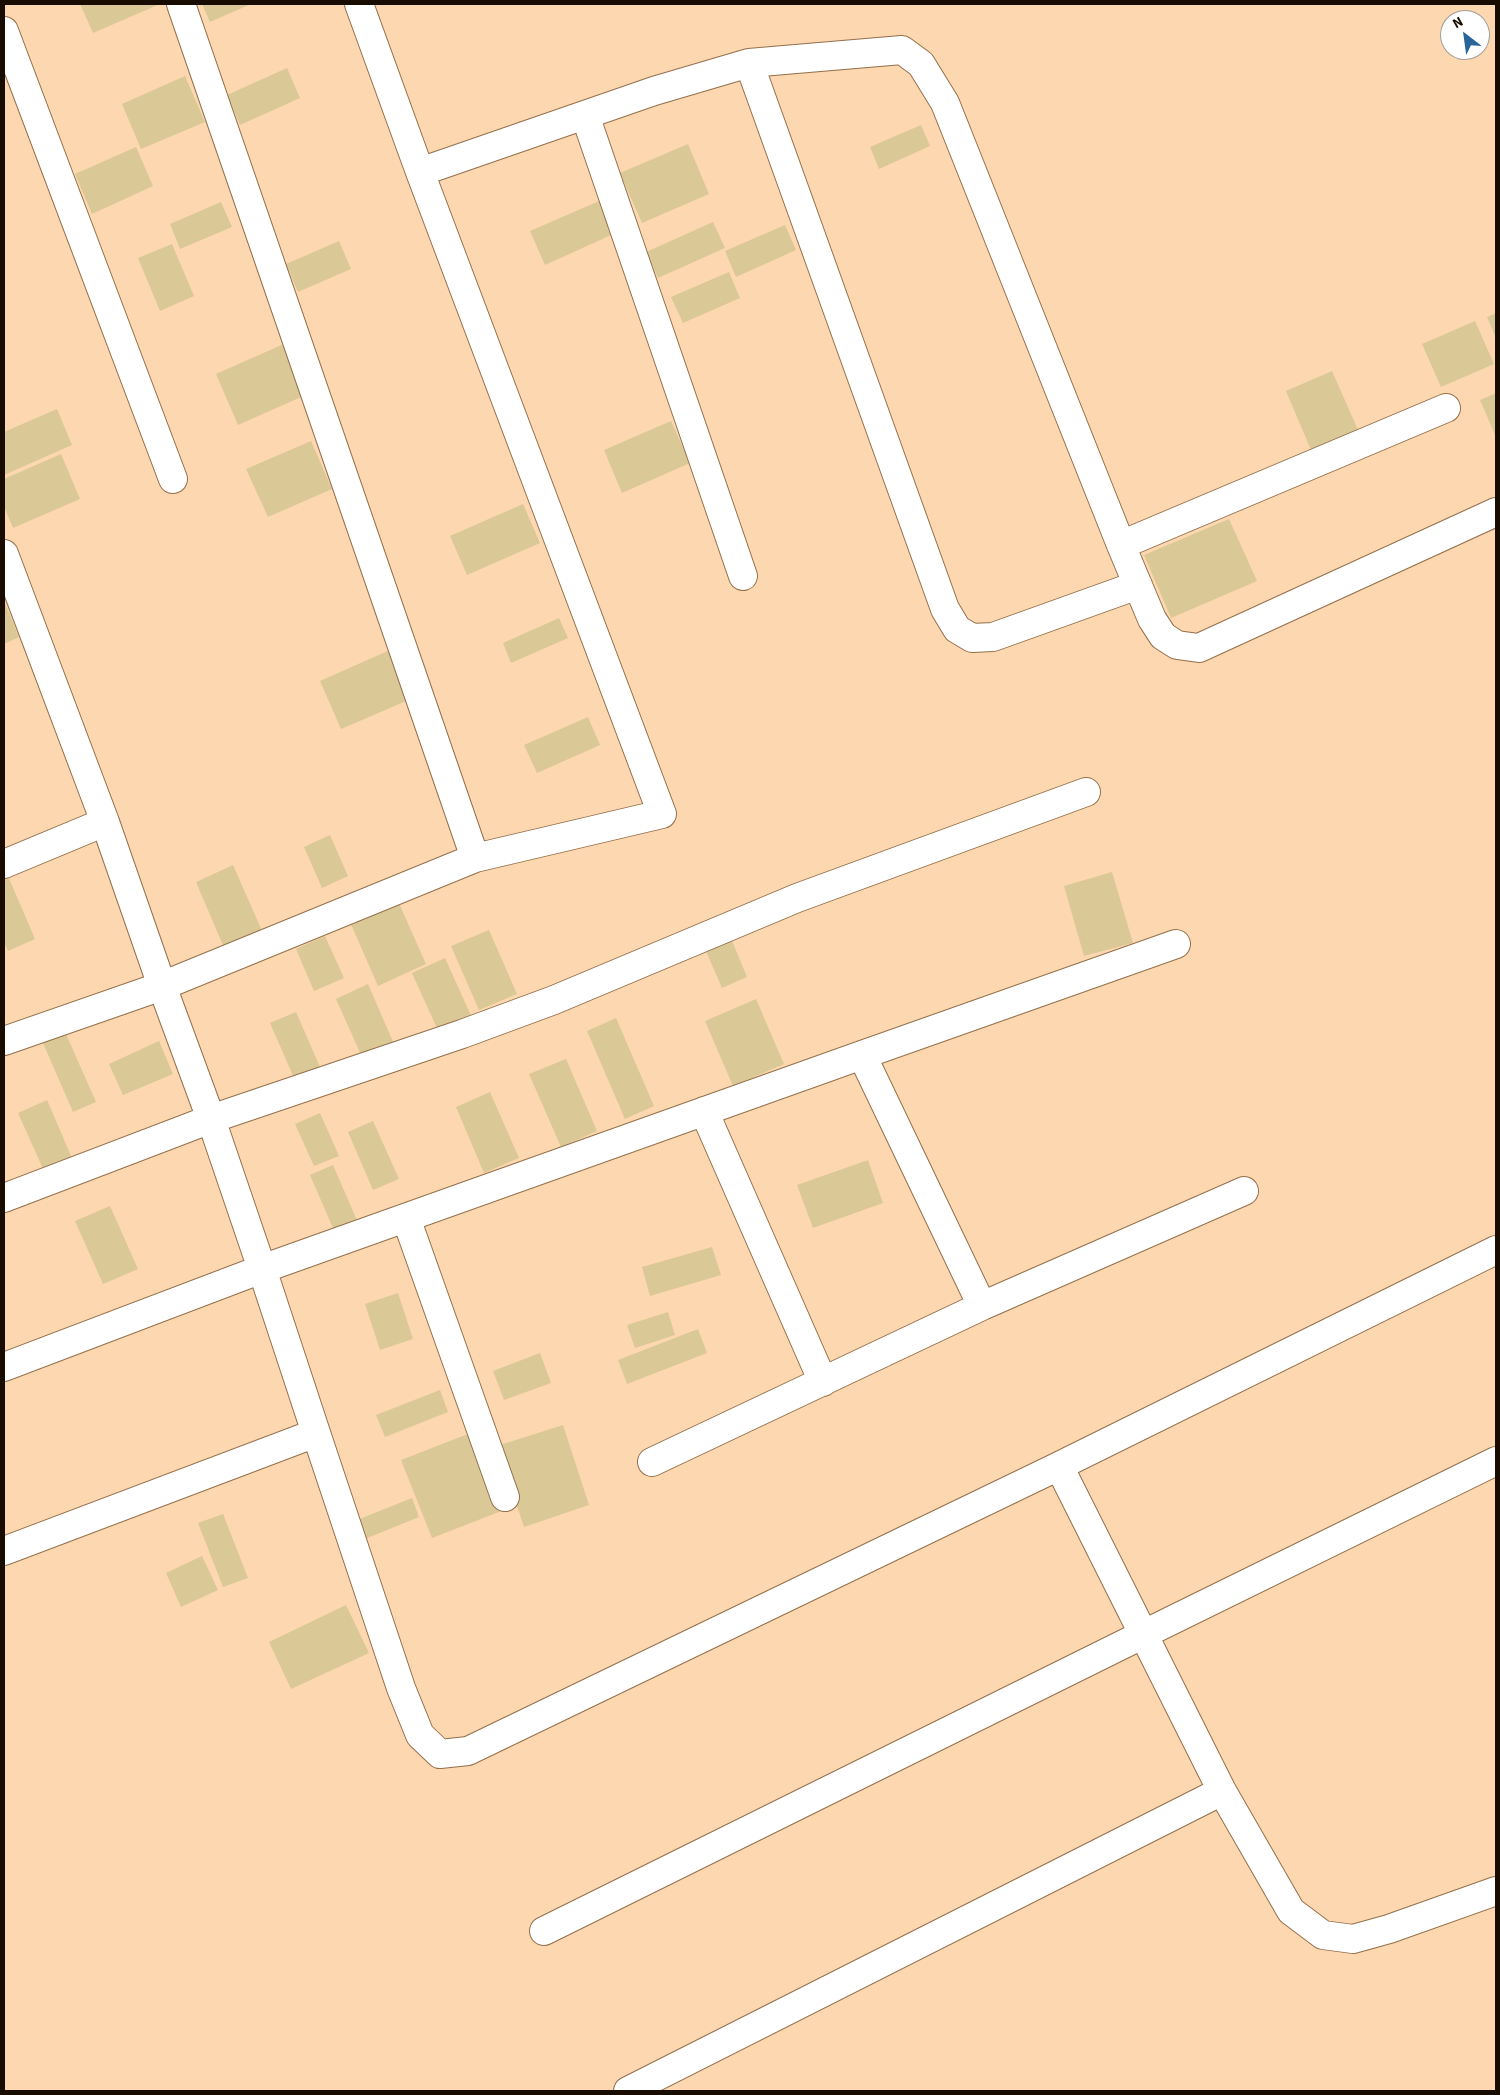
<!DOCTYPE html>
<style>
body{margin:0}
#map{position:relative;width:1500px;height:2095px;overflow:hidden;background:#fdd7af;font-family:"Source Sans 3",sans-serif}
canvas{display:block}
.frame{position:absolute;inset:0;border:5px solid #180c01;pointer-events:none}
.north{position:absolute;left:1440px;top:10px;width:50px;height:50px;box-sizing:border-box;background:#fff;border:1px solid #a39e99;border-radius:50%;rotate:330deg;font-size:14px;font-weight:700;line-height:20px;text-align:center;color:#180c01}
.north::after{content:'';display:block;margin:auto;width:18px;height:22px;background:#27659b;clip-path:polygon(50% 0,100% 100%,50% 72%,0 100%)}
</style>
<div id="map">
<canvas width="1500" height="2095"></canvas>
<div class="frame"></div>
<div class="north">N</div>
</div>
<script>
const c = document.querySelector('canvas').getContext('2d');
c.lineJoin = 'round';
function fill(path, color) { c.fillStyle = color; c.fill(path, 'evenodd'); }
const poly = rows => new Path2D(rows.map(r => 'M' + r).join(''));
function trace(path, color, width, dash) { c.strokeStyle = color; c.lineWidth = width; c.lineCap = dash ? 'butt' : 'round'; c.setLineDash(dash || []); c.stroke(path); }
fill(poly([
 [80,4,160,4,93,33],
 [202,4,251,4,210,22],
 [287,68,300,98,240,125,227,95],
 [185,76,205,122,141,149,122,104],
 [921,125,930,146,879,169,870,147],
 [688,144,709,194,642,223,620,173],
 [136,147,153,186,92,214,75,174],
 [606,198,620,231,545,265,530,231],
 [221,202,232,227,180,249,170,224],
 [713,222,725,248,658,278,646,252],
 [785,225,796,250,736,277,725,251],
 [339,241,351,269,298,292,286,264],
 [172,244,194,296,160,311,138,258],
 [729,272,740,298,683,323,671,297],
 [1496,313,1496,338,1487,317],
 [1475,321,1494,364,1441,387,1422,344],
 [286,343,308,394,238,425,216,374],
 [1332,371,1358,430,1311,450,1286,391],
 [1496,393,1496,437,1480,400],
 [57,409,72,445,4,475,4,432],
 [671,421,690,463,622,493,604,450],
 [311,441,332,489,268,517,246,469],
 [61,454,80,499,13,528,4,506,4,479],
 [523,504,540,543,467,575,450,536],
 [1229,519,1257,581,1171,618,1144,555],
 [4,601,19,637,4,644],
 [559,618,568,638,511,663,503,643],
 [390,650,411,699,341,729,320,681],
 [588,717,600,745,537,773,524,745],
 [330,835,348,876,322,888,304,847],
 [233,865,263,933,225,950,196,882],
 [1112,872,1133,943,1084,956,1064,886],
 [8,876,35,939,8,951,4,942,4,877],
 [398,901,426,964,378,986,350,922],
 [489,930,517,994,479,1010,451,946],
 [728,931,747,977,722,988,702,942],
 [325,936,344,978,314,991,296,949],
 [445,958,473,1020,440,1035,412,973],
 [368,984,394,1044,362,1057,336,999],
 [756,999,784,1064,733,1086,705,1021],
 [296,1012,320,1067,294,1078,270,1023],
 [616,1018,654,1106,625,1119,587,1031],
 [66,1034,96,1102,73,1112,43,1043],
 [159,1041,173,1074,123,1095,109,1064],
 [566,1059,597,1131,561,1147,529,1074],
 [490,1092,519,1158,484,1173,456,1107],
 [47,1100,72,1158,44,1171,18,1113],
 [320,1113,339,1156,314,1166,295,1124],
 [373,1121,399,1179,373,1190,348,1132],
 [868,1160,883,1203,813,1228,797,1185],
 [333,1165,359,1225,336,1235,310,1175],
 [110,1206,138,1269,103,1284,75,1221],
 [712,1247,721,1275,650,1296,642,1267],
 [398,1293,413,1339,380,1350,365,1304],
 [668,1312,675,1335,635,1348,627,1325],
 [698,1329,707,1353,627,1384,618,1360],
 [540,1353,551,1383,504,1400,493,1371],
 [440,1390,448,1412,385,1437,376,1415],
 [563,1425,589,1505,524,1527,497,1446],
 [473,1432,504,1510,432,1538,401,1460],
 [412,1498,419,1517,360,1541,352,1522],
 [223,1514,248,1578,223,1587,198,1523],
 [202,1556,218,1590,181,1607,166,1573],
 [346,1605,369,1653,291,1689,269,1642]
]), '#dbc897');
const minor = poly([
 [181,4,475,858],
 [4,31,173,479],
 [749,63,945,609,957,629,972,638,993,637,1138,585],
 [585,115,743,576],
 [420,172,654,91,749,63,902,50,921,64,945,103,1121,545,1446,408],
 [1121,545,1152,619,1163,636,1177,645,1199,648,1496,512],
 [4,554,105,822],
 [4,864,105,822,162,986,475,858,662,814,420,172,359,4],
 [4,1041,162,986,211,1119,262,1269,4,1367],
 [704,1111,823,1382],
 [4,1198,211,1119,462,1034,554,1000,797,898,1086,792],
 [406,1218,505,1497],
 [982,1306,862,1055,1176,944],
 [316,1433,262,1269,862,1055],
 [652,1462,982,1306,1244,1191],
 [1059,1466,1496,1250],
 [4,1551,316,1433,401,1688,420,1735,440,1754,468,1751,1059,1466,1222,1791,1291,1911,1323,1935,1353,1939,1389,1929,1496,1891],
 [544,1931,1144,1634,1496,1461],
 [628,2091,1222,1791]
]);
trace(minor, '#92704b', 30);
trace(minor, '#fff', 28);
</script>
